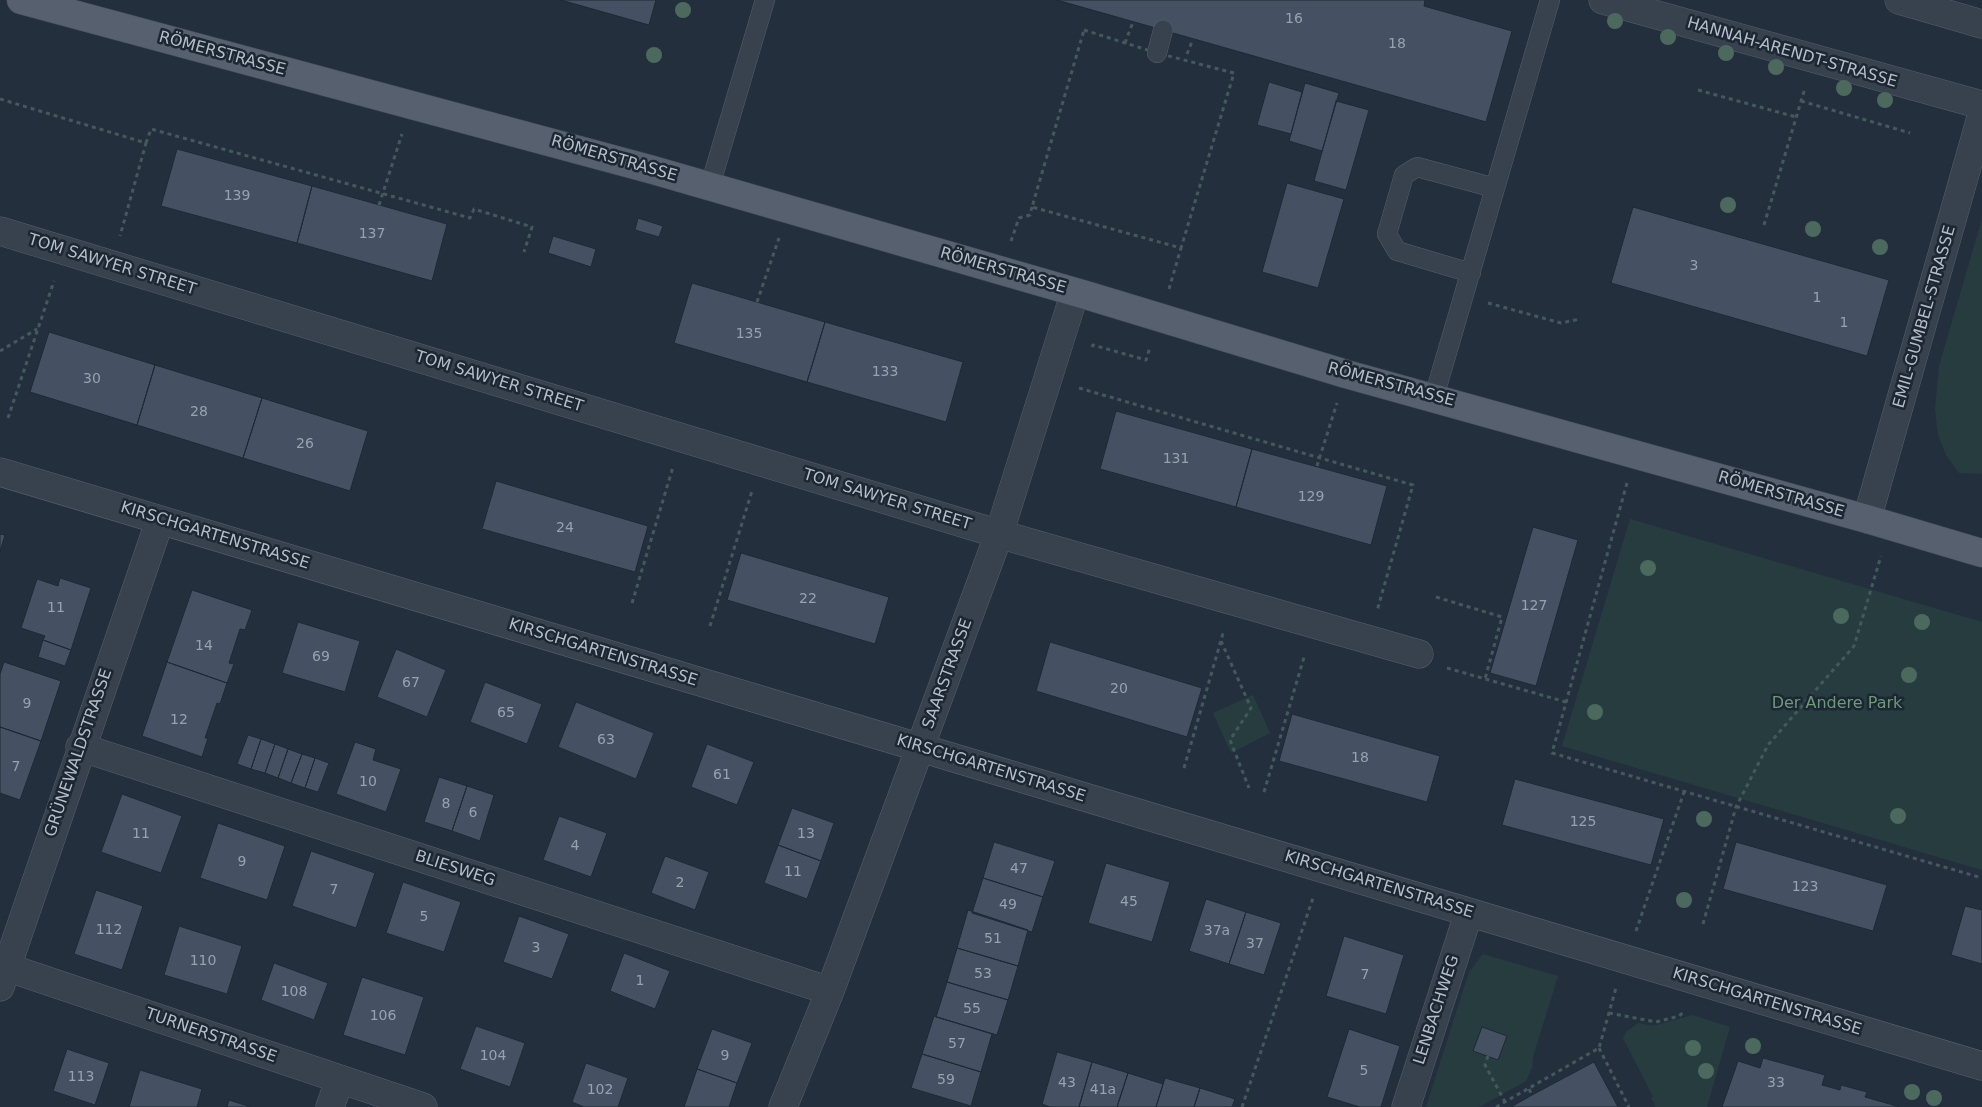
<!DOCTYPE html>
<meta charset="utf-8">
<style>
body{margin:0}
canvas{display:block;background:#242f3e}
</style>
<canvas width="1982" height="1107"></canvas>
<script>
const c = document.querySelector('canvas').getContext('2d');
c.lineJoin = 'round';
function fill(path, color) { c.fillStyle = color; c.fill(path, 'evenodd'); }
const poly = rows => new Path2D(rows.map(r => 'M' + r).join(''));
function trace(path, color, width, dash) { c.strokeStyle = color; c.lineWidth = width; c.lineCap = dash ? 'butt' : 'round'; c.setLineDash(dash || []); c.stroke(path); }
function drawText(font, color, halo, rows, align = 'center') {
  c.font = font + ' "DejaVu Sans",sans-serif'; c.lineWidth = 5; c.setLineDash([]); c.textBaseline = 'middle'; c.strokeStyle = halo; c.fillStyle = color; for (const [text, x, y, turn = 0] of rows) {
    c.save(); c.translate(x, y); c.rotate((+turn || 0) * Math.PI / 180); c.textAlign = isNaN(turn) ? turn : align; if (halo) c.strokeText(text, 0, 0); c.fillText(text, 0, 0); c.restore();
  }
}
fill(poly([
 [1982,219,1982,474,1959,473,1946,455,1938,435,1935,409,1939,366],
 [1630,519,1982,622,1982,870,1562,746],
 [1253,695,1270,733,1231,753,1213,713],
 [1483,954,1558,976,1533,1057,1532,1068,1526,1081,1479,1107,1426,1107,1469,972],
 [1692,1015,1730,1027,1707,1107,1656,1107,1651,1098,1653,1097,1623,1038,1626,1032,1638,1023,1653,1026]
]), '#263c3f');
const building = poly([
 [561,0,656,0,649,25,561,0],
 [1057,0,1425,0,1424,6,1512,31,1486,122,1057,0],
 [1269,82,1302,92,1291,134,1257,125,1269,82],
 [1305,83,1339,93,1322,151,1289,141,1305,83],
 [1336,101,1369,110,1346,190,1314,181,1336,101],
 [177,149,312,186,297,243,161,206,177,149],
 [1287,183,1344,199,1318,288,1262,272,1287,183],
 [312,186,447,224,432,281,297,243,312,186],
 [1633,207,1889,280,1867,356,1611,283,1633,207],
 [638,218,663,226,659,237,635,230,638,218],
 [553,236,596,249,591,267,548,253,553,236],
 [692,283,825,322,807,382,674,343,692,283],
 [825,322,963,362,946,422,807,382,825,322],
 [49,332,155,365,137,425,30,392,49,332],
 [155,365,262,398,243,458,137,425,155,365],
 [262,398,368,431,350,491,243,458,262,398],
 [1116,411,1252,449,1236,507,1100,469,1116,411],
 [1252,449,1387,486,1371,545,1236,507,1252,449],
 [496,481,648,526,635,572,482,529,496,481],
 [1533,527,1578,540,1536,686,1490,673,1533,527],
 [0,534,5,535,0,552,0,534],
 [741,553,889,597,875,644,727,600,741,553],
 [60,578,91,588,71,650,43,640,45,636,21,628,37,579,58,586,60,578],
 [192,590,252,610,245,630,240,629,229,663,234,664,227,683,167,662,192,590],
 [298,622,360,641,345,692,282,673,298,622],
 [43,640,71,650,65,666,38,657,43,640],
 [1050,642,1202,688,1187,737,1036,691,1050,642],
 [396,649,446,670,427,717,377,697,396,649],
 [4,662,61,681,41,741,0,727,0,674,4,662],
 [167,662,227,683,220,704,217,703,205,738,208,738,202,757,142,736,167,662],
 [485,682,542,704,527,744,470,722,485,682],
 [576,702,654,733,636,779,558,747,576,702],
 [1292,714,1440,756,1427,802,1279,761,1292,714],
 [0,727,41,741,20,800,0,793,0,727],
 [248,735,261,739,251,769,237,764,248,735],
 [261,739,275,744,265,773,251,769,261,739],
 [355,742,376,749,373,760,401,769,386,812,336,794,355,742],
 [275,744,288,749,278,778,265,773,275,744],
 [707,744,754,762,737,805,691,787,707,744],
 [288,749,302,754,291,783,278,778,288,749],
 [302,754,315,758,305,788,291,783,302,754],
 [315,758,329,763,318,792,305,788,315,758],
 [439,777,467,786,452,831,424,822,439,777],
 [1515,779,1664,819,1651,865,1502,825,1515,779],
 [467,786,494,795,480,841,452,831,467,786],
 [122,794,182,816,161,873,101,852,122,794],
 [792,808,834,823,821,861,778,845,792,808],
 [559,816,607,833,591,877,543,860,559,816],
 [218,823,285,846,267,900,200,878,218,823],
 [994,842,1055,861,1043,897,983,878,994,842],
 [1736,842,1887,885,1873,931,1723,889,1736,842],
 [778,845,821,861,807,899,764,883,778,845],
 [311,851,375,873,356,928,292,906,311,851],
 [665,856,709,872,695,910,651,893,665,856],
 [1106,863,1170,882,1152,942,1088,923,1106,863],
 [983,878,1043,897,1032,932,972,913,983,878],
 [403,882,461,902,444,952,386,933,403,882],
 [96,890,143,906,122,970,74,954,96,890],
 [1206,899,1246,912,1229,964,1189,951,1206,899],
 [1965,906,1982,910,1982,964,1951,955,1965,906],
 [968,910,1028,930,1018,966,957,948,968,910],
 [1246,912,1281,923,1264,975,1229,964,1246,912],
 [519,916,569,934,552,979,503,962,519,916],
 [179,926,242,946,227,994,164,975,179,926],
 [1344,936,1404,955,1386,1014,1326,996,1344,936],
 [957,948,1018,966,1008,1000,947,982,957,948],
 [624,953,670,971,655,1009,610,991,624,953],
 [274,963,328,983,314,1020,261,1000,274,963],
 [362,977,424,997,405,1055,343,1035,362,977],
 [947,982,1008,1000,997,1035,936,1017,947,982],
 [934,1016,992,1034,981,1072,922,1054,934,1016],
 [476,1026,525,1043,510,1087,460,1069,476,1026],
 [1482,1027,1507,1036,1498,1060,1473,1051,1482,1027],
 [712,1029,752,1043,737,1083,697,1069,712,1029],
 [1349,1029,1400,1046,1381,1107,1360,1107,1327,1097,1349,1029],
 [67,1049,109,1063,95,1105,53,1091,67,1049],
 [1057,1052,1092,1062,1079,1107,1050,1107,1042,1104,1057,1052],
 [922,1054,981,1072,971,1106,911,1088,922,1054],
 [1763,1058,1825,1075,1822,1085,1840,1090,1841,1085,1867,1092,1865,1097,1900,1107,1722,1107,1738,1061,1760,1068,1763,1058],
 [1092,1062,1128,1073,1117,1107,1079,1107,1092,1062],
 [1594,1062,1618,1107,1511,1107,1532,1095,1594,1062],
 [586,1063,628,1078,618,1107,584,1107,572,1102,586,1063],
 [697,1069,737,1083,729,1107,684,1107,697,1069],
 [140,1070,202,1089,197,1107,129,1107,140,1070],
 [1128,1073,1163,1084,1156,1107,1117,1107,1128,1073],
 [1165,1078,1200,1088,1194,1107,1156,1107,1165,1078],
 [1200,1088,1235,1099,1232,1107,1194,1107,1200,1088],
 [229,1100,251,1107,227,1107,229,1100]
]);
fill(building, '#455162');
trace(building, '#1f2835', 1);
const service = poly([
 [1157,53,1163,30],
 [710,186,765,0],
 [1471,273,1397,251,1387,234,1404,175,1417,167,1495,188],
 [1434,397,1550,0]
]);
const minor = poly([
 [1603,0,1982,105],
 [1899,0,1982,24],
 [0,231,999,534,1419,654],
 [0,472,1982,1066],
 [1867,519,1982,114],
 [80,747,830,991],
 [0,965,423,1107],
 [0,987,160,520],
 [330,1107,340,1079],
 [783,1107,830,991,999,534,1075,292],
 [1406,1107,1469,912]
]);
const primary = poly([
 [21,0,653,170,1089,296,1346,374,1867,519,1982,553]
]);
trace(service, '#565f6c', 20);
trace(minor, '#565f6c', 29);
trace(primary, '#414a57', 29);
trace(poly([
 [1084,30,1157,53,1234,73,1181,248,1032,207,1084,30],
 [1125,43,1133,22],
 [1187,54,1193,39],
 [1698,90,1796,117],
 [0,99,146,143,120,236],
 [1801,101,1910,133],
 [146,143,151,129,470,218,474,209,532,227,524,252],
 [379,205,402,134],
 [1764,225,1805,88],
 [1011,241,1019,218,1030,215,1032,207],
 [1169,289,1181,248],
 [757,302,779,238],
 [1488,303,1561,323,1580,319],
 [1092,347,1093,345,1146,360,1150,347],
 [0,351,37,329],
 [1079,388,1413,485,1377,611],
 [8,418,54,281],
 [1317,466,1337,403],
 [1627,483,1552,753,1982,878],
 [1436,597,1502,617,1485,679],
 [632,603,673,467],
 [710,626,752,491],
 [1221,641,1251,708,1230,740,1249,788],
 [1447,668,1566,702],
 [1184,768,1224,630],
 [1264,792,1305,654],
 [1703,924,1736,807,1768,745,1854,646,1881,556],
 [1636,931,1684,792],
 [1609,1013,1656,1022,1679,1016,1685,1011],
 [1599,1048,1629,1107],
 [1488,1056,1485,1065,1505,1102],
 [1529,1089,1532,1095],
 [1242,1107,1313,898],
 [1496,1107,1599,1048,1616,988]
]), '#44595c', 3, [4, 4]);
trace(service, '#38414e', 19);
trace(minor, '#38414e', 28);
trace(primary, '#56606e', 28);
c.fillStyle = '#4b6a5d';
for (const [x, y] of [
 [683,10],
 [1615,21],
 [1668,37],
 [1726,53],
 [654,55],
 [1776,67],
 [1844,88],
 [1885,100],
 [1728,205],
 [1813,229],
 [1880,247],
 [1648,568],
 [1841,616],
 [1922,622],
 [1909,675],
 [1595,712],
 [1898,816],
 [1704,819],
 [1684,900],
 [1753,1046],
 [1693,1048],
 [1706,1071],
 [1912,1092],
 [1934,1098]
]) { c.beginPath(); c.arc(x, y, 8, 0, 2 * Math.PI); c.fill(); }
drawText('14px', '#98a1af', null, [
 ["16",1294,19],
 ["18",1397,44],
 ["139",237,196],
 ["137",372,234],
 ["3",1694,266],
 ["1",1817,298],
 ["1",1844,323],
 ["135",749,334],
 ["133",885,372],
 ["30",92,379],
 ["28",199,412],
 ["26",305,444],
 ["131",1176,459],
 ["129",1311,497],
 ["24",565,528],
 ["22",808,599],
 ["127",1534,606],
 ["11",56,608],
 ["14",204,646],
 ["69",321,657],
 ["67",411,683],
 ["20",1119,689],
 ["9",27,704],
 ["65",506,713],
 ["12",179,720],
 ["63",606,740],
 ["18",1360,758],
 ["7",16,767],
 ["61",722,775],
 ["10",368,782],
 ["8",446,804],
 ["6",473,813],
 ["125",1583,822],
 ["11",141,834],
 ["13",806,834],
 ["4",575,846],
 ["9",242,862],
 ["47",1019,869],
 ["11",793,872],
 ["2",680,883],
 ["123",1805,887],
 ["7",334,890],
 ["45",1129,902],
 ["49",1008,905],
 ["5",424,917],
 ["112",109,930],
 ["37a",1217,931],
 ["51",993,939],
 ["37",1255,944],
 ["3",536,948],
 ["110",203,961],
 ["53",983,974],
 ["7",1365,975],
 ["1",640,981],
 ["108",294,992],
 ["55",972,1009],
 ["106",383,1016],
 ["57",957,1044],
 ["104",493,1056],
 ["9",725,1056],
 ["5",1364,1071],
 ["113",81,1077],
 ["59",946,1080],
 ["43",1067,1083],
 ["33",1776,1083],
 ["102",600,1090],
 ["41a",1103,1090]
]);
drawText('16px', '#b4bcc9', '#1d2633', [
 ["HANNAH-ARENDT-STRASSE",1792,53,16],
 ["RÖMERSTRASSE",222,54,15],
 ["RÖMERSTRASSE",614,159,16],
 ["TOM SAWYER STREET",112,265,17],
 ["RÖMERSTRASSE",1003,271,16],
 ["EMIL-GUMBEL-STRASSE",1925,317,-74],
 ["TOM SAWYER STREET",499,382,17],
 ["RÖMERSTRASSE",1391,385,15],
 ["RÖMERSTRASSE",1781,495,16],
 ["TOM SAWYER STREET",887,500,17],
 ["KIRSCHGARTENSTRASSE",215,536,17],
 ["KIRSCHGARTENSTRASSE",603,653,17],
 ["SAARSTRASSE",948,674,-70],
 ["GRÜNEWALDSTRASSE",79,753,-71],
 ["KIRSCHGARTENSTRASSE",991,769,17],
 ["BLIESWEG",455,869,18],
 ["KIRSCHGARTENSTRASSE",1379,885,17],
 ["KIRSCHGARTENSTRASSE",1767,1002,17],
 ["LENBACHWEG",1437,1010,-72],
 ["TURNERSTRASSE",211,1036,19]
]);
drawText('16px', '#6b9a76', '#1d2633', [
 ["Der Andere Park",1837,704]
]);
</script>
